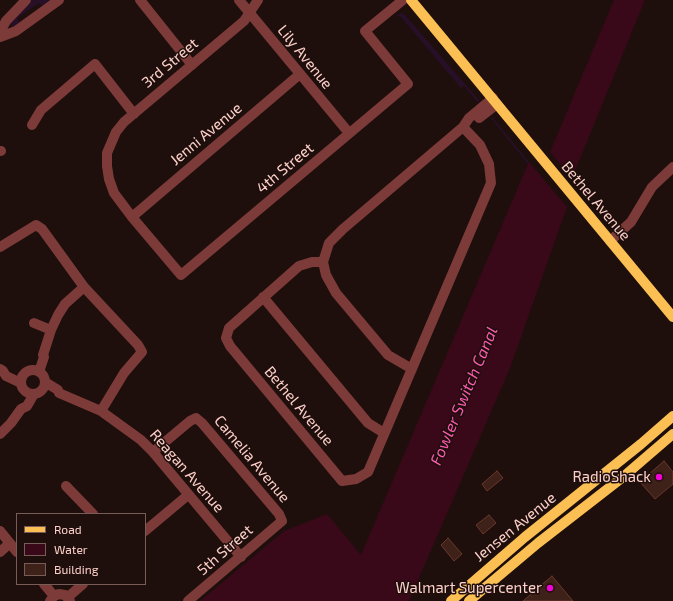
<!DOCTYPE html>
<style>
body{margin:0}
#map{position:relative;width:673px;height:601px;overflow:hidden;background:#1e0f0c;font-family:"Exo 2",sans-serif}
canvas{display:block}
.legend{position:absolute;left:16px;top:513px;width:130px;height:72px;box-sizing:border-box;background:#1e0f0c;border:1px solid #785c58;margin:0;padding:5px 7px;list-style:none;font-size:12px;color:#fed0ca}
.legend li{display:flex;align-items:center;gap:8px;height:20px}
.legend b{width:20px;border:1px solid #785c58}
</style>
<div id="map">
<canvas width="673" height="601"></canvas>
<ul class="legend">
<li><b style="height:5px;background:#fcbf53"></b>Road</li>
<li><b style="height:11px;background:#39091a"></b>Water</li>
<li><b style="height:11px;background:#3e2119"></b>Building</li>
</ul>
</div>
<script>
const c = document.querySelector('canvas').getContext('2d');
c.lineJoin = 'round';
function fill(path, color) { c.fillStyle = color; c.fill(path, 'evenodd'); }
const poly = rows => new Path2D(rows.map(r => 'M' + r).join(''));
function trace(path, color, width, dash) { c.strokeStyle = color; c.lineWidth = width; c.lineCap = dash ? 'butt' : 'round'; c.setLineDash(dash || []); c.stroke(path); }
function drawText(font, color, halo, rows, align = 'center') {
  c.font = font + ' "Exo 2",sans-serif'; c.lineWidth = 3; c.setLineDash([]); c.textBaseline = 'middle'; c.strokeStyle = halo; c.fillStyle = color; for (const [text, x, y, turn = 0] of rows) {
    c.save(); c.translate(x, y); c.rotate((+turn || 0) * Math.PI / 180); c.textAlign = isNaN(turn) ? turn : align; if (halo) c.strokeText(text, 0, 0); c.fillText(text, 0, 0); c.restore();
  }
}
fill(poly([
 [32,0,52,0,43,7,39,3,17,18,20,23,15,26,11,26,11,22],
 [401,13,405,15,479,100,479,104,464,86,461,88,401,17,396,16],
 [490,117,493,118,529,162,528,164]
]), '#270f27');
fill(poly([
 [614,0,645,0,572,178,550,152],
 [529,162,567,207,510,368,409,601,200,601,284,531,327,514,361,555,528,164]
]), '#39091a');
const building = poly([
 [664,461,673,472,673,484,655,499,640,482,664,461],
 [497,471,503,478,487,491,482,484,497,471],
 [489,515,496,523,483,534,476,525,489,515],
 [448,538,462,554,454,561,441,545,448,538],
 [552,576,573,601,523,601,552,576]
]);
fill(building, '#3e2119');
trace(building, '#6a382b', 1);
trace(poly([
 [140,0,192,65],
 [239,0,349,133],
 [258,0,244,21,124,122,116,132,107,153,107,166,109,179,114,193,132,217,181,275,408,84,365,31,403,0],
 [0,32,6,21,26,0],
 [0,37,16,31,59,0],
 [479,118,497,104],
 [32,125,41,110,95,64,134,114],
 [0,151,1,151],
 [132,217,300,74],
 [610,241,631,222,652,187,673,167],
 [0,247,36,225,42,229,84,287,138,345,142,352,124,373,101,411],
 [323,262,312,262,299,266,229,328,226,338,230,346,342,481,356,479,368,472,491,183,489,164,480,145,463,127],
 [263,297,368,423,384,433],
 [34,323,51,330],
 [0,369,3,371,6,376,21,383],
 [412,369,388,355,336,293,326,275,323,262,329,243,343,229,463,127,469,118,493,98],
 '21 382a12 12 0 1 1 24 0a12 12 0 1 1-24 0Z',
 [39,372,44,357,43,355,51,330,58,315,65,304,84,287],
 [45,382,58,390,59,393,101,411,141,440,153,452,241,557],
 [0,434,11,423,21,409,27,406,34,394],
 [153,452,190,421,196,418,202,423,279,514,282,521,188,601],
 [66,486,93,514],
 [0,531,17,552],
 [145,531,188,495],
 [0,552,10,543],
 [44,584,54,596],
 [68,597,83,584],
 [50,601,54,596,59,594,65,595,70,601]
]), '#7c3b38', 10);
trace(poly([
 [411,0,673,317],
 [451,601,525,537,641,444,673,416],
 [469,601,538,543,623,477,673,434]
]), '#fcbf53', 10);
for (const [x, y, r, color] of [
 [659,477,4,"#ef04d5"],
 [550,588,4,"#ef04d5"]
]) { const dot = new Path2D(); dot.arc(x, y, r, 0, 2 * Math.PI); c.fillStyle = color; c.fill(dot); trace(dot, '#1e0f0c', 1.5); }
drawText('15px', '#fed0ca', '#1e0f0c', [
 ["Lily Avenue",305,57,51],
 ["3rd Street",170,63,-40],
 ["Jenni Avenue",206,134,-40],
 ["4th Street",285,168,-40],
 ["Bethel Avenue",596,201,50],
 ["Bethel Avenue",299,406,50],
 ["Camelia Avenue",252,459,50],
 ["Reagan Avenue",187,471,49],
 ["Jensen Avenue",515,527,-39],
 ["5th Street",225,550,-41]
]);
drawText('15px', '#fed0ca', '#1e0f0c', [
 ["RadioShack",651,477],
 ["Walmart Supercenter",542,588]
], 'right');
drawText('italic 16px', '#fc5aaf', '#1e0f0c', [
 ["Fowler Switch Canal",464,396,-67]
]);
</script>
